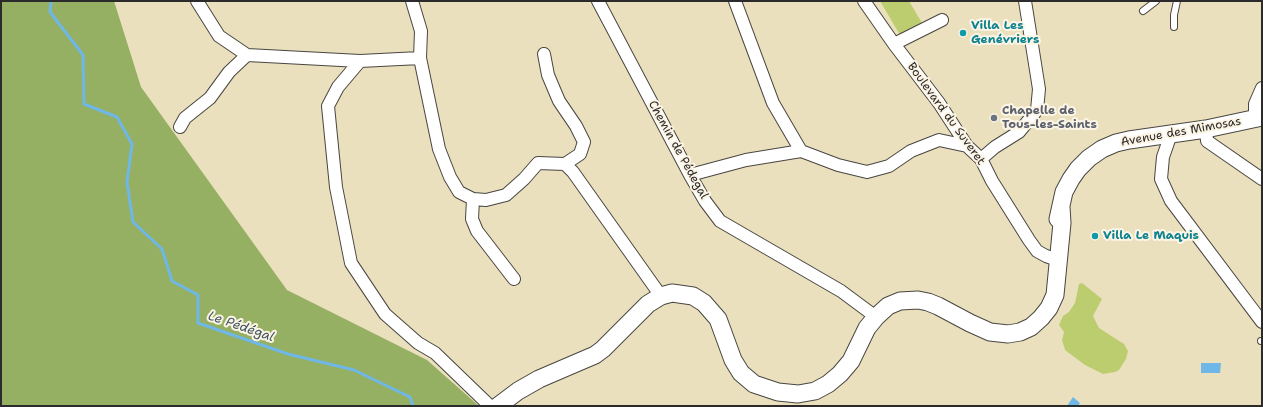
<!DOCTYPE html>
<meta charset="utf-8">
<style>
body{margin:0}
#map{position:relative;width:1263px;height:407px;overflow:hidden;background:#ebe0be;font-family:"Shantell Sans",sans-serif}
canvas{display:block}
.frame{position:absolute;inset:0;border:2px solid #2b2b2b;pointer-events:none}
</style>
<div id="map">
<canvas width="1263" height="407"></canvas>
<div class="frame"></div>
</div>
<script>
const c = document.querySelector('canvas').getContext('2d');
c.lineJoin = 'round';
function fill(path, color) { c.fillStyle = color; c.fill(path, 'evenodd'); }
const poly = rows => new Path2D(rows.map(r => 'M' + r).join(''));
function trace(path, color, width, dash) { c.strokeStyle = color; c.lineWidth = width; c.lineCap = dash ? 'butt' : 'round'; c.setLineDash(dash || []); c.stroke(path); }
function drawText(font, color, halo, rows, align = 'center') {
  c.font = font + ' "Shantell Sans",sans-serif'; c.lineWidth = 4; c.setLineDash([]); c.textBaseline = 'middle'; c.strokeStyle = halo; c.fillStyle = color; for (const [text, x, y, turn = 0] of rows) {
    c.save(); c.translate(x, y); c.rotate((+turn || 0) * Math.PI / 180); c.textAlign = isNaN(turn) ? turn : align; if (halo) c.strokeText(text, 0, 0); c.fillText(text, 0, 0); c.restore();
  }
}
fill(poly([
 [880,1,909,1,922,23,900,35],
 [1082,283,1102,299,1093,316,1099,328,1124,344,1128,351,1126,359,1119,370,1115,372,1103,374,1085,365,1065,350,1062,340,1064,332,1059,325,1063,316,1069,312,1075,303,1079,284]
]), '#bccd70');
fill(poly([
 [1,1,114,1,141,87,287,290,427,360,479,406,1,406]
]), '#95b062');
fill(poly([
 [1201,363,1221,363,1220,373,1201,373],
 [1073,397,1080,403,1078,406,1067,406]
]), '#6eb7e6');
trace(poly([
 [51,1,50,12,83,55,84,104,117,117,132,144,127,182,133,222,162,249,172,281,198,295,198,323,288,354,354,370,410,397,413,406]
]), '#6eb7e6', 3);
const lane = poly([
 [1143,11,1156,1],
 [1174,27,1174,15,1177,1],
 [1261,341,1262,341]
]);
const street = poly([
 [197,1,219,36,247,55,360,61,420,58],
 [412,1,421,31,420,58,439,149,450,177,459,192,473,199,486,200,506,195,524,179,538,163,565,164,573,172,661,296],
 [598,1,690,175,705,201,720,221,841,291,876,317],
 [735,1,773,103,801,151],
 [864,1,894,44,939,103,967,146,981,159,992,181,1029,240,1037,251,1046,256,1058,260],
 [894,44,942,20],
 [544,54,548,75,559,101,576,126,584,142,580,154,565,164],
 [360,61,338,87,328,106,336,187,351,263,385,314,418,343,435,353,490,406],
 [1255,119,1255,104,1262,88],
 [180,127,185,118,210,98,229,72,247,55],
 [1206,129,1207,141,1262,179],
 [1171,134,1163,157,1161,179,1171,201,1262,322],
 [981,159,995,147,1019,132,1037,110,1039,89,1025,1],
 [690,175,746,160,801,151,838,165,867,172,889,166,911,151,939,140,967,146],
 [473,199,472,219,477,231,514,279]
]);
const secondary = poly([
 [1058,219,1064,192,1071,179,1078,169,1089,158,1102,149,1116,143,1129,140,1206,129,1262,117],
 [498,406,518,391,539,379,595,355,603,349,648,304,661,296,672,293,693,296,704,303,718,319,733,360,741,373,754,384,778,392,798,394,815,391,828,384,840,374,851,361,867,328,876,317,888,306,900,301,918,300,928,302,938,306,970,323,990,332,1008,334,1020,332,1031,327,1041,318,1049,308,1055,295,1062,223,1061,207]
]);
trace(lane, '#484641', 8);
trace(street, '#484641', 14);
trace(secondary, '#484641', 19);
trace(lane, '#fff', 6);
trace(street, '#fff', 12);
trace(secondary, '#fff', 17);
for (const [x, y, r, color] of [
 [963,33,4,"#0f9aa8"],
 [994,118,4,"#6b7280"],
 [1095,236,4,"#0f9aa8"]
]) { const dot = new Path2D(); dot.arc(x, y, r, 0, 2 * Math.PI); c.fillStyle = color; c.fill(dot); trace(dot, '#fcf5e5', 1.5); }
drawText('bold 12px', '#0d838f', '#fcf5e5', [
 ["Villa Les",971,26],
 ["Genévriers",971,40],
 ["Villa Le Maquis",1103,236]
], 'left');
drawText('bold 12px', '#5b616d', '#fcf5e5', [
 ["Chapelle de",1002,111],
 ["Tous-les-Saints",1002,125]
], 'left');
drawText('12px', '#2b2b2b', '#fcf5e5', [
 ["Boulevard du Suveret",946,114,54],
 ["Avenue des Mimosas",1181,132,-10],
 ["Chemin de Pédegal",678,150,61]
]);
drawText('italic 13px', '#3f5563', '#fcf5e5', [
 ["Le Pédégal",241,327,19]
]);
</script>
